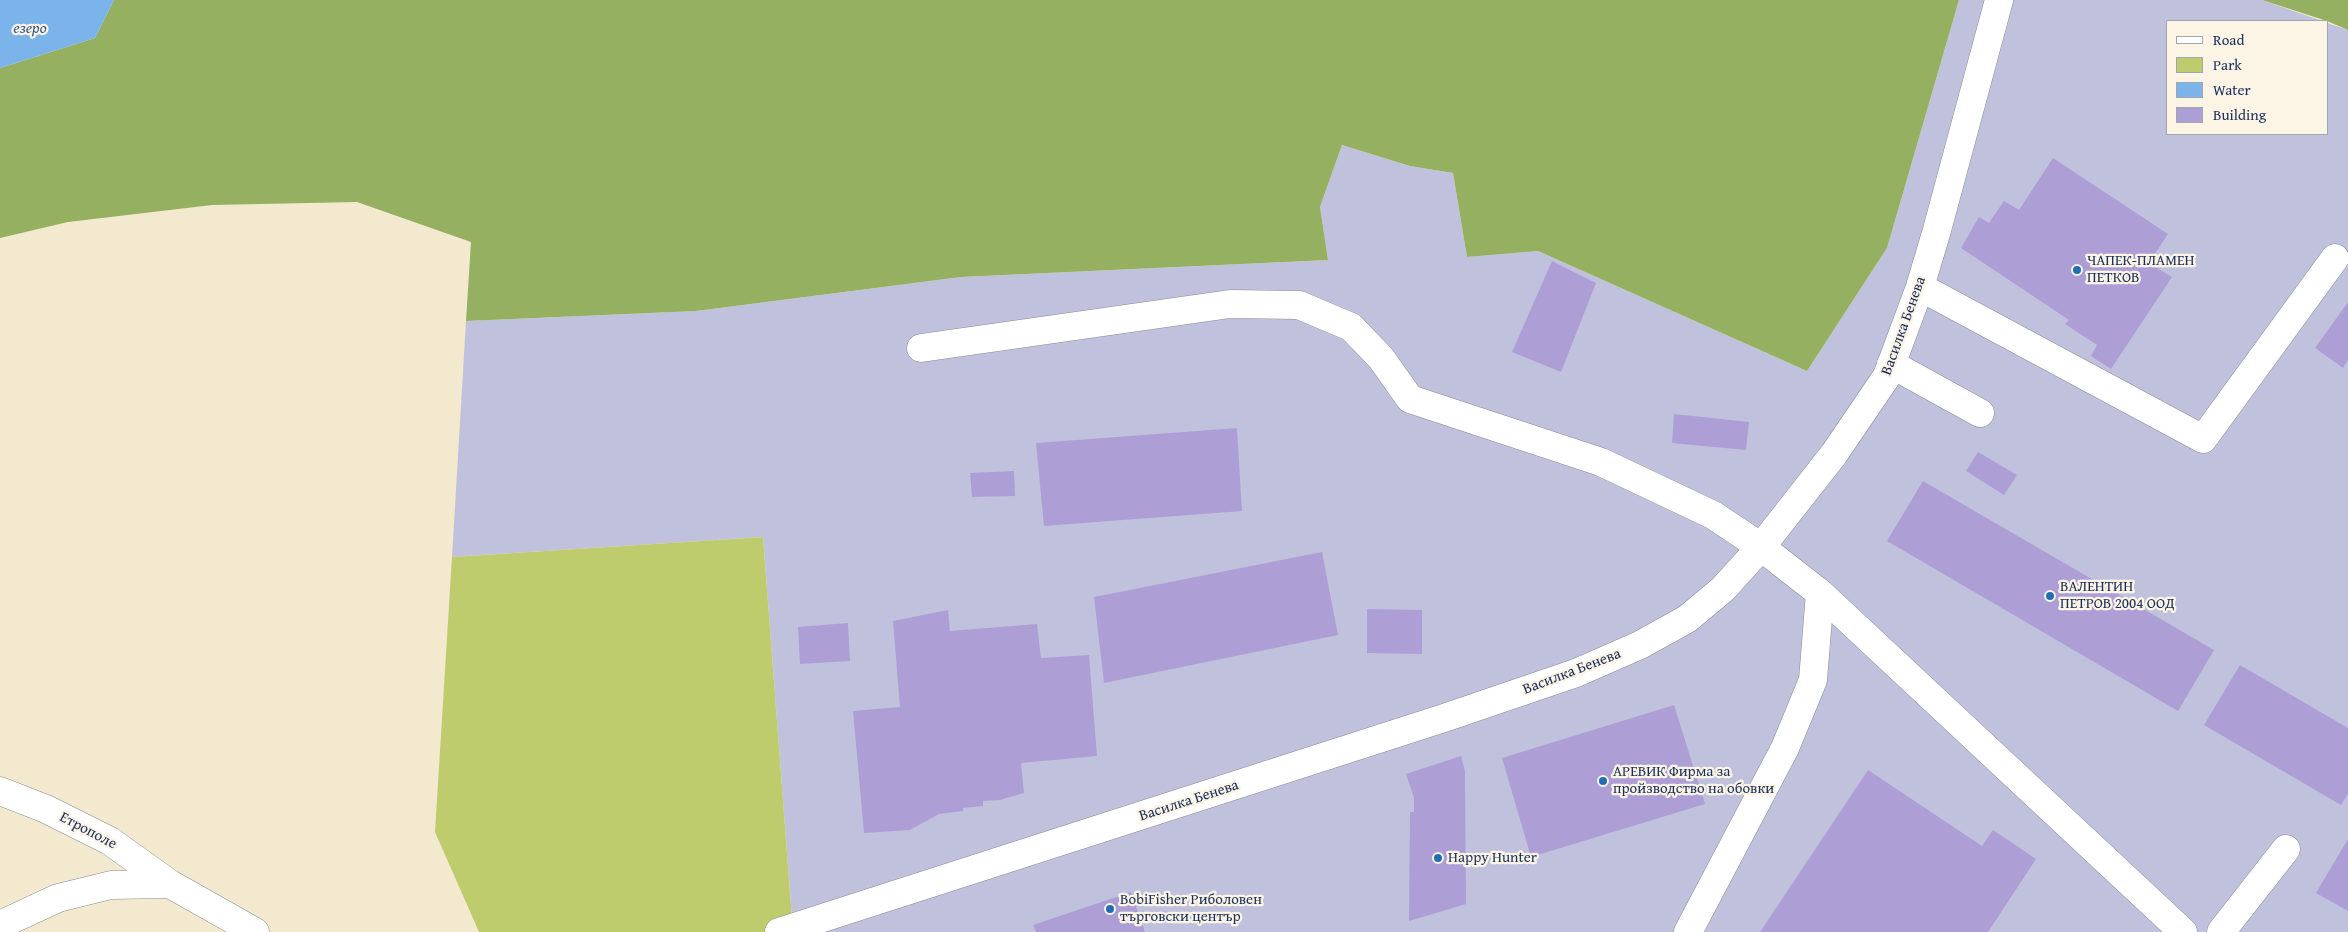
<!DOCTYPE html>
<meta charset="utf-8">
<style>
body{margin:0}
#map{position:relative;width:2348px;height:932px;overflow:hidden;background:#f2e9ce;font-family:"Gentium Book Plus",serif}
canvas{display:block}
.legend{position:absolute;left:2166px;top:20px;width:162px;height:115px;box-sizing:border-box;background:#fcf5e5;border:1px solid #a2a6af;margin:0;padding:6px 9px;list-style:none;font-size:15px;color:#1b2f5e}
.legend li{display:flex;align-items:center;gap:10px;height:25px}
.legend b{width:25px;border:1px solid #a2a6af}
</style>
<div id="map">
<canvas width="2348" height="932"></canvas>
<ul class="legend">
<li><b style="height:6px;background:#fff"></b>Road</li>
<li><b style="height:14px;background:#becc6e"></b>Park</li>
<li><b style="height:14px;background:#7ab4eb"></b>Water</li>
<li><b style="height:14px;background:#ad9fd6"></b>Building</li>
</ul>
</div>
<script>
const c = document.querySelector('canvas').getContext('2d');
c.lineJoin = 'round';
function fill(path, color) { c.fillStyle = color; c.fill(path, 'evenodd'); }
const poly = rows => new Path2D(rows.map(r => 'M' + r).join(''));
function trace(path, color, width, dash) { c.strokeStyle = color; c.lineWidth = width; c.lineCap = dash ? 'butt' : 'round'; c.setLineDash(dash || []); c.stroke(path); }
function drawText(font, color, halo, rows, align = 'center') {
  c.font = font + ' "Gentium Book Plus",serif'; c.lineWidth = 4.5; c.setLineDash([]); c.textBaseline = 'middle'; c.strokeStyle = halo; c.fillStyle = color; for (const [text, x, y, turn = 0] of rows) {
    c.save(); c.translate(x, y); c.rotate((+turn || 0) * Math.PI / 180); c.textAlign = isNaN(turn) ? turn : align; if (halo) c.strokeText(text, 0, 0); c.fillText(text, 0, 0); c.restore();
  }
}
fill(poly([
 [1959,0,2262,0,2322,21,2167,21,2167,134,2327,134,2327,23,2348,30,2348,932,793,932,763,537,452,557,466,321,696,311,961,277,1328,260,1320,207,1342,145,1410,166,1453,173,1467,257,1538,251,1807,371,1887,248]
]), '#c0c2dd');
fill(poly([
 [763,537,793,932,479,932,435,832,452,557]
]), '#becc6e');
fill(poly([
 [114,0,1959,0,1887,248,1807,371,1538,251,1467,257,1453,173,1410,166,1342,145,1320,207,1328,260,961,277,696,311,466,321,471,242,357,202,212,205,68,222,0,238,0,68,95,38],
 [2262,0,2348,0,2348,30,2327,21]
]), '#96b061');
fill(poly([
 [0,0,114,0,95,38,0,68]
]), '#7ab4eb');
fill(poly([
 [2053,158,2168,234,2149,263,2172,277,2111,369,2091,356,2097,345,2065,324,2069,320,1961,248,1979,217,1989,223,2004,201,2019,210],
 [1552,261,1596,283,1561,372,1512,352],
 [2348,302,2348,360,2343,368,2315,348],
 [1674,414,1749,422,1746,450,1672,443],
 [1237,428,1242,511,1044,526,1036,443],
 [1978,452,2017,475,2004,495,1966,471],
 [1014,471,1015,496,972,497,970,473],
 [1923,481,2214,650,2178,711,1887,541],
 [1322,552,1338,635,1104,683,1094,597],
 [1367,609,1422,610,1422,654,1367,653],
 [948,610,950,631,1037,624,1041,658,1089,655,1097,756,1021,763,1024,793,1000,800,983,801,983,806,963,808,963,811,939,814,910,830,864,833,853,711,900,707,893,621],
 [848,623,850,661,800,664,798,627],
 [2240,665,2348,728,2348,794,2341,805,2204,725],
 [1674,705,1705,804,1531,857,1502,758],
 [1461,756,1465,771,1466,904,1409,921,1410,812,1414,812,1414,798,1406,774],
 [1868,770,1982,846,1993,830,2036,859,1988,932,1760,932],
 [2348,839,2348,911,2316,893],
 [1131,892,1145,932,1036,932,1033,925]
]), '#ad9fd6');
const minor = poly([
 [1920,287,2203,439,2335,258],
 [921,348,1230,304,1299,305,1351,327,1381,358,1410,399,1601,462,1713,515,1761,547,1820,593,2183,932],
 [1891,364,1980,413],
 [0,791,46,809,110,841,170,884,255,932],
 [0,925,58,898,111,885,170,884],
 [779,932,1444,718,1576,673,1640,645,1687,619,1723,589,1761,547,1834,454,1887,376,1920,287,1937,230,1999,0],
 [1688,932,1785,748,1813,680,1820,593],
 [2221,932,2286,849]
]);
trace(minor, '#868c96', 29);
trace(minor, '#fff', 28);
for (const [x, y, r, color] of [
 [2077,270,5,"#1f6fb2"],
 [2050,596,5,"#1f6fb2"],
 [1603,781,5,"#1f6fb2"],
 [1438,858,5,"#1f6fb2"],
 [1110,909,5,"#1f6fb2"]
]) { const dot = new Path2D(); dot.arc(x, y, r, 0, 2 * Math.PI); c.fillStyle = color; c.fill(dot); trace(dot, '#fcf5e5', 2); }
drawText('15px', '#1b2f5e', '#fcf5e5', [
 ["ЧАПЕК-ПЛАМЕН",2087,261],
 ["ПЕТКОВ",2087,278],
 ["ВАЛЕНТИН",2060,587],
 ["ПЕТРОВ 2004 ООД",2060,604],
 ["АРЕВИК Фирма за",1613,772],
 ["пройзводство на обовки",1613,789],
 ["Happy Hunter",1448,858],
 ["BobiFisher Риболовен",1120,900],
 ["търговски център",1120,917]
], 'left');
drawText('15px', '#1b2f5e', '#fcf5e5', [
 ["Василка Бенева",1904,326,-70],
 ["Василка Бенева",1572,672,-21],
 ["Василка Бенева",1189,801,-18],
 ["Етрополе",88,831,28]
]);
drawText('italic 16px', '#385788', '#fcf5e5', [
 ["езеро",30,29]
]);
</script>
